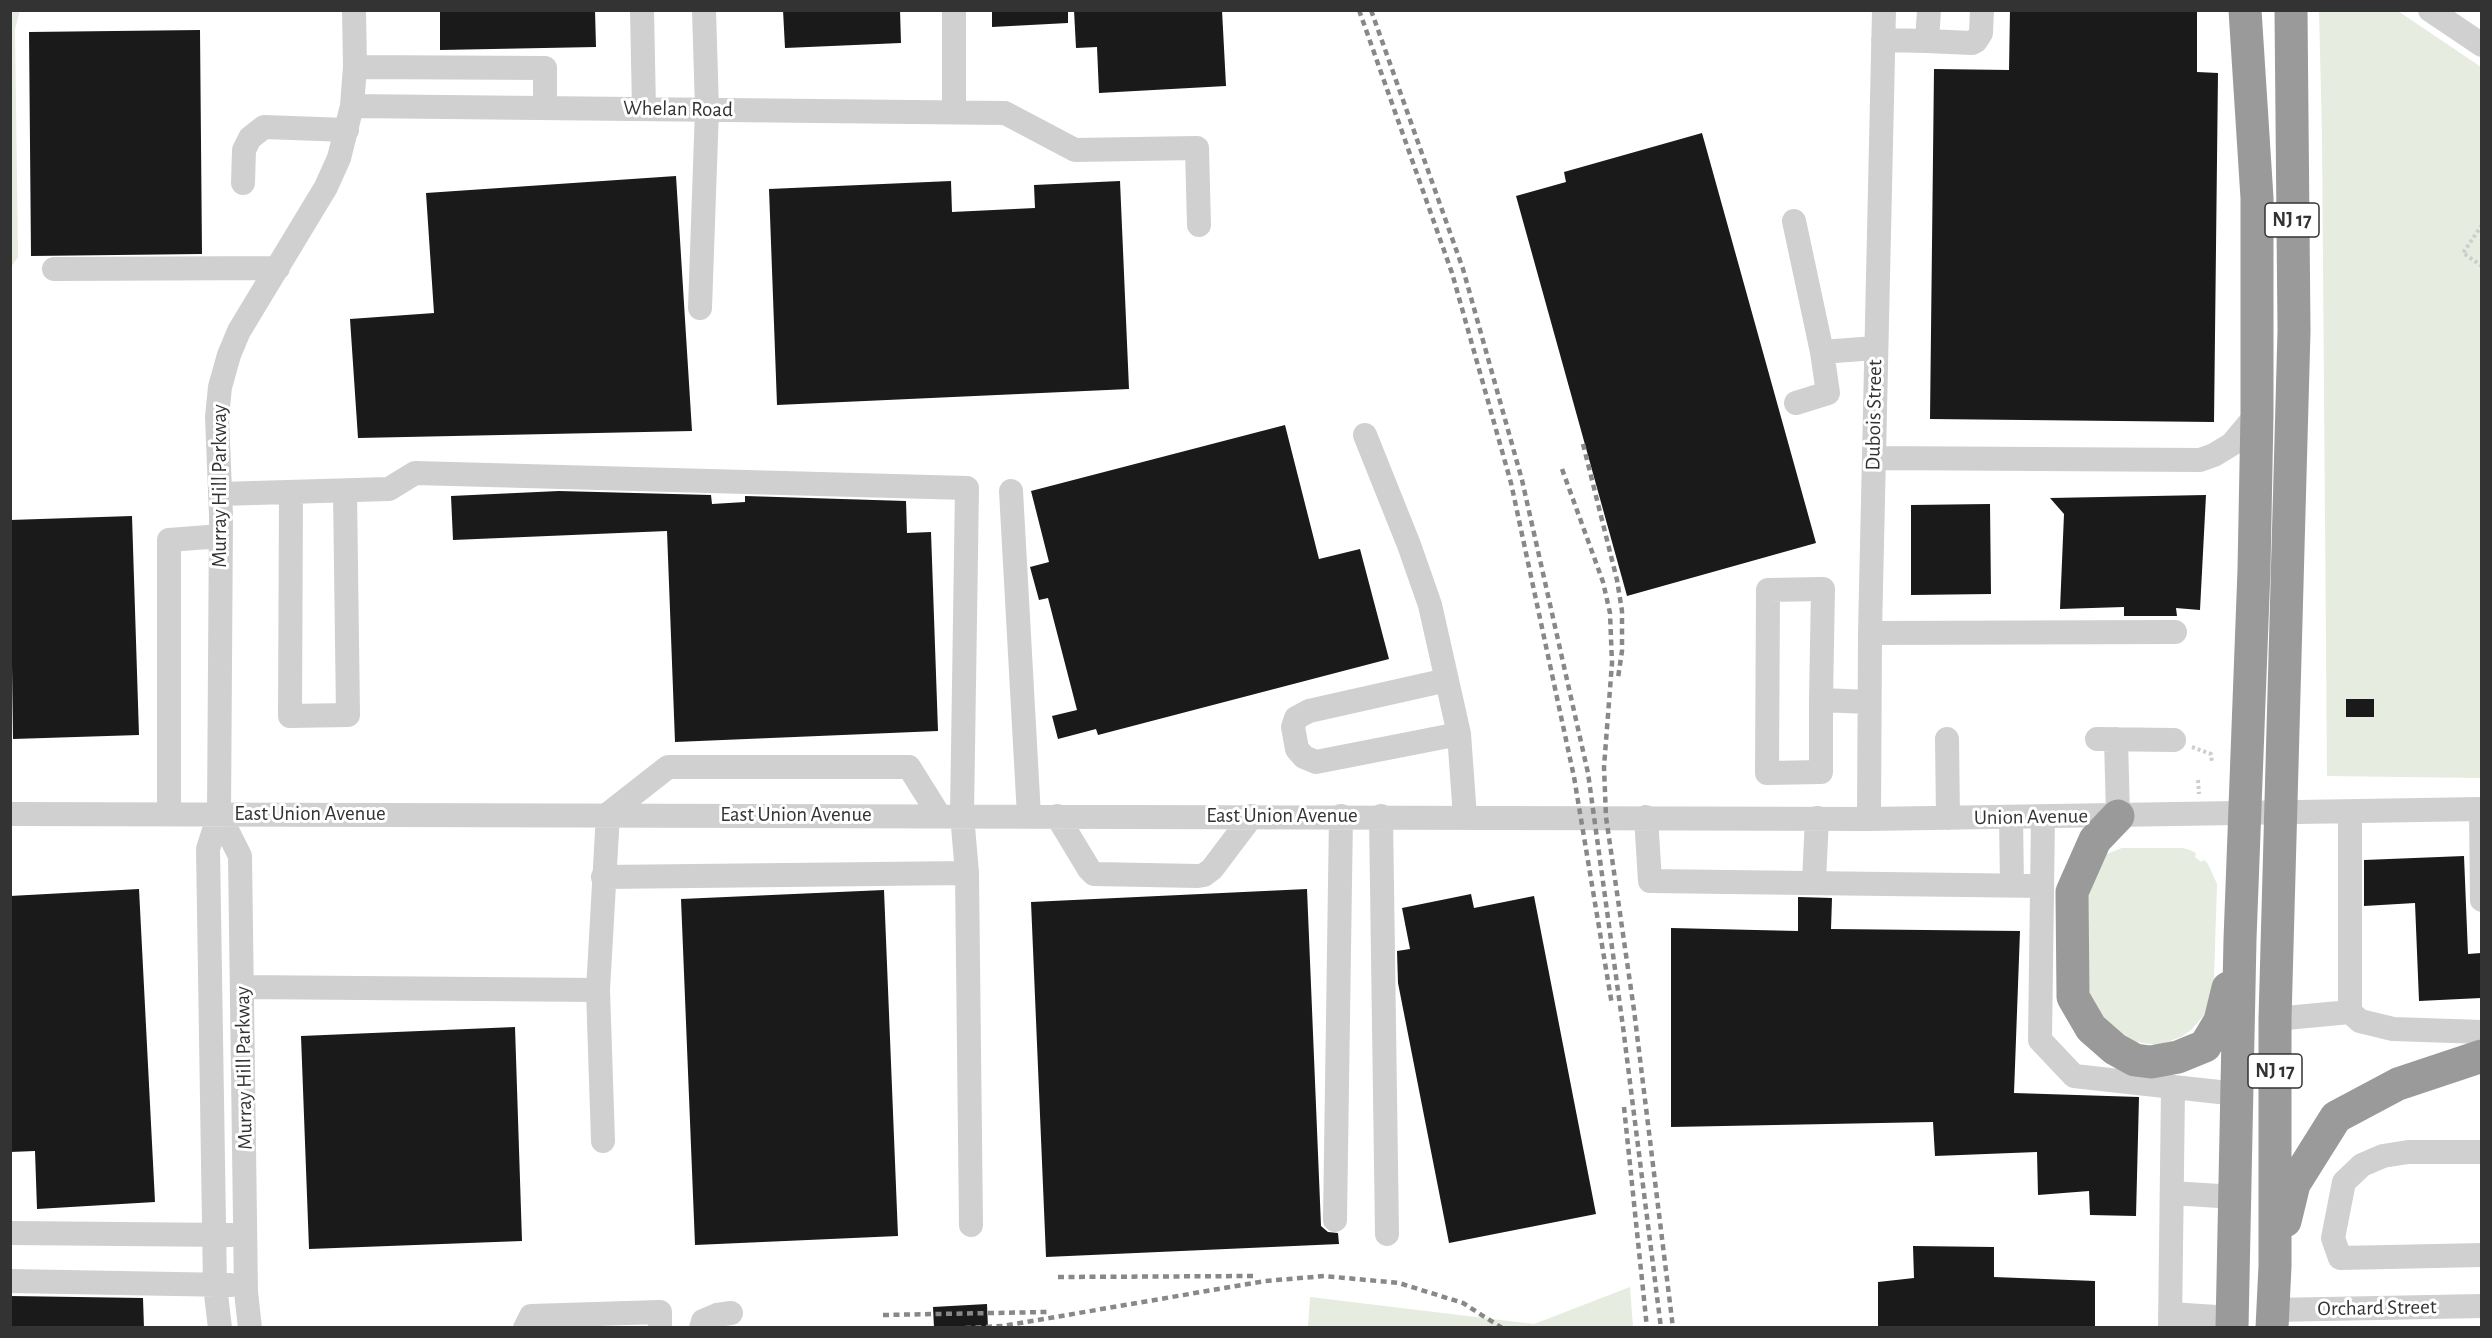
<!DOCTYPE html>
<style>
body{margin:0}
#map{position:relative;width:2492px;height:1338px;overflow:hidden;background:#fff;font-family:"Alegreya Sans",sans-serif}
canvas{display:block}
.frame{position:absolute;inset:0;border:12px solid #333;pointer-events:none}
</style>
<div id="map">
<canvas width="2492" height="1338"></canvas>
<div class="frame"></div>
</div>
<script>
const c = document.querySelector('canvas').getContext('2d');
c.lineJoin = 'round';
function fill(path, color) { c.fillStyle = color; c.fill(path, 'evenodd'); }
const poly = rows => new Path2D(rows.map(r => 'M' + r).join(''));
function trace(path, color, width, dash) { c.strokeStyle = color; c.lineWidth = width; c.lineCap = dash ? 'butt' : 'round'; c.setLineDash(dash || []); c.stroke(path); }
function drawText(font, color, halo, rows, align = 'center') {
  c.font = font + ' "Alegreya Sans",sans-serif'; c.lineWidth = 6; c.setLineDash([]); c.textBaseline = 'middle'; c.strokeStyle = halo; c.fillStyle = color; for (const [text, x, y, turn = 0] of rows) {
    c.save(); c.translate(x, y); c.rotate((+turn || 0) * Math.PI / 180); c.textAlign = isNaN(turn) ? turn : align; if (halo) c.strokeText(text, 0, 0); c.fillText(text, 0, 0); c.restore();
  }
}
fill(poly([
 [20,10,15,29,18,257,11,267,10,11],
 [2319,11,2398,11,2481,67,2481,778,2327,776,2322,134],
 [2122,848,2183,848,2190,850,2196,853,2195,857,2201,862,2204,860,2208,864,2217,884,2214,979,2205,1014,2191,1030,2181,1037,2158,1045,2128,1041,2089,1005,2084,888,2102,856],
 [1630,1287,1633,1327,1308,1327,1310,1297,1534,1324]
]), '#e6ecdf');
fill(poly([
 [440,10,595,10,596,47,440,50],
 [783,10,900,10,901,43,785,48],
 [992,10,1068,10,1068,23,992,27],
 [1074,10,1222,10,1226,86,1099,93,1097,47,1076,48],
 [2010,10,2197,10,2197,72,2218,73,2214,422,1930,419,1934,69,2009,70],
 [200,30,202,254,31,256,29,32],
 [1702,133,1816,543,1627,596,1516,196,1566,182,1564,172],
 [676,176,692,431,358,438,350,319,434,313,426,193],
 [951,181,952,212,1035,208,1034,185,1120,181,1129,389,777,405,769,189],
 [1285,425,1319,559,1360,549,1389,659,1098,735,1096,729,1058,739,1052,716,1077,710,1048,598,1039,600,1030,567,1049,562,1031,491],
 [559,491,711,495,712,504,745,502,745,496,906,501,907,533,931,532,938,731,675,742,667,531,453,540,451,496],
 [2206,495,2200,610,2176,608,2177,616,2124,616,2124,607,2060,609,2064,514,2050,498],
 [1990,504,1991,594,1911,595,1911,505],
 [132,516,139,735,13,739,10,520],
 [2346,699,2374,699,2374,717,2346,717],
 [2464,856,2468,954,2481,953,2481,998,2419,1001,2415,903,2364,906,2364,860],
 [139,889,155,1202,37,1209,35,1151,10,1152,10,896],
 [1307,889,1321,1226,1328,1232,1338,1233,1339,1244,1046,1257,1031,902],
 [884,890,898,1236,695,1245,681,899],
 [1471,894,1474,908,1534,896,1596,1214,1449,1243,1398,983,1397,951,1410,949,1402,908],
 [1798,897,1832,898,1831,929,2020,931,2014,1093,2139,1097,2136,1216,2090,1215,2089,1191,2038,1195,2037,1152,1935,1156,1933,1122,1671,1127,1671,928,1798,931],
 [515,1027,522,1241,309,1249,301,1036],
 [1913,1246,1994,1247,1994,1277,2095,1281,2095,1328,1878,1328,1878,1282,1914,1278],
 [10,1296,143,1298,144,1328,10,1328],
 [987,1304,988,1328,934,1328,933,1307]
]), '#1a1a1a');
trace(poly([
 [2482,225,2463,253,2482,266],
 [2192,747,2211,754,2212,763],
 [2198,780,2199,794]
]), '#cdcdcd', 4, [3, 3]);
trace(poly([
 [642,10,644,109],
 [1929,10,1927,41,1972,43,1976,41,1981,33,1982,10],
 [2430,10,2482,45],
 [1883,40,1927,41],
 [355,67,545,68,545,108],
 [352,106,1005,113,1075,150,1197,148,1199,225],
 [954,112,954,10],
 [243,183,244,150,250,138,264,127,347,130],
 [1794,221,1822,352,1875,348],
 [54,269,278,268],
 [700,308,707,109,704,10],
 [1796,403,1828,393,1822,352],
 [1365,435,1409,545,1430,605,1459,734,1465,817],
 [1874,458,2200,460,2214,455,2232,444,2257,414],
 [1011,491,1029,816],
 [291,492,290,716,348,715,345,491],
 [220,494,389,489,415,473,967,488,962,815,967,873],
 [1870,633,2175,632],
 [1447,680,1309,711,1296,718,1293,727,1297,749,1304,757,1316,762,1459,734],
 [1821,700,1823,589,1768,590,1767,773,1821,772,1821,700,1869,702],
 [1947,739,1948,818],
 [2097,739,2174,740],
 [2116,739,2118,816],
 [2481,809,2482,900],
 [10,814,1869,819,2482,809],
 [169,814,169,540,221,536],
 [219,814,240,856,246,1292,250,1328],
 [1057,816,1089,869,1094,874,1198,876,1204,875,1212,869,1252,816],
 [1381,816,1387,1234],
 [1646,817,1650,881,2042,886],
 [2011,817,2012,885],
 [2043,817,2040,1040,2074,1076,2237,1094],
 [1869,819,1870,633,1884,10],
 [603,877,967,873,971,1225],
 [1814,881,1817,818],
 [243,987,598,990,608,814,668,767,909,767,939,815],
 [598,990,603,1141],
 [2350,1012,2360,1021,2393,1029,2482,1032],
 [2275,1019,2350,1012,2350,812],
 [2482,1152,2408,1152,2383,1156,2362,1165,2344,1182,2333,1238,2340,1258,2482,1255],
 [2172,1193,2235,1197],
 [1335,1220,1341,816],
 [10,1233,231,1235],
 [10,1281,230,1285],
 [2272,1310,2482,1306],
 [2170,1314,2232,1318],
 [220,1328,215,1286,208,849,219,814,221,515,217,417,220,387,229,355,239,331,326,187,339,158,352,106,355,67,354,10],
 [525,1328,531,1316,660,1312,660,1328],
 [701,1328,703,1321,717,1315,731,1313],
 [2170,1328,2173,1089]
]), '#d0d0d0', 24);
trace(poly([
 [2118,816,2095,840,2072,892,2073,997,2091,1028,2115,1049,2135,1060,2151,1062,2178,1057,2205,1046,2220,1021,2228,988],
 [2285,1221,2294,1184,2336,1117,2398,1084,2482,1056],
 [2232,1328,2240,939,2254,570,2257,414,2257,198,2245,10],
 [2272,1328,2275,1266,2275,1019,2294,331,2291,10]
]), '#9a9a9a', 33);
trace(poly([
 [1359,10,1452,273,1511,483,1574,777,1612,1005],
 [1371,10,1463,269,1522,480,1588,773,1623,1027,1661,1328],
 [1583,444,1617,580,1622,611,1622,651,1618,678],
 [1562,469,1603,582,1610,613,1612,663,1604,767,1606,817,1634,1010,1673,1328],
 [1624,1107,1647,1328],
 [1058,1277,1255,1276],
 [883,1315,1047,1312],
 [965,1328,1003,1326,1265,1281,1324,1276,1399,1283,1463,1303,1502,1328]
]), '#888', 4.5, [6, 4.5]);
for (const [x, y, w] of [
 [2292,220,54],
 [2275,1071,54]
]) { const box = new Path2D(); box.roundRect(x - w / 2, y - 17, w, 34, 4.5); c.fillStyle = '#fff'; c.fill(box); trace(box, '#333', 1.5); }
drawText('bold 20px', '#333', null, [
 ["NJ 17",2292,220],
 ["NJ 17",2275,1071]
]);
drawText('21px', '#333', '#fff', [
 ["Whelan Road",678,109,1],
 ["Dubois Street",1874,415,-89],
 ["Murray Hill Parkway",220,486,-90],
 ["East Union Avenue",310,814],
 ["East Union Avenue",796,815],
 ["East Union Avenue",1282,816],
 ["Union Avenue",2031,817,-1],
 ["Murray Hill Parkway",244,1068,-91],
 ["Orchard Street",2377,1308,-1]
]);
</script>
